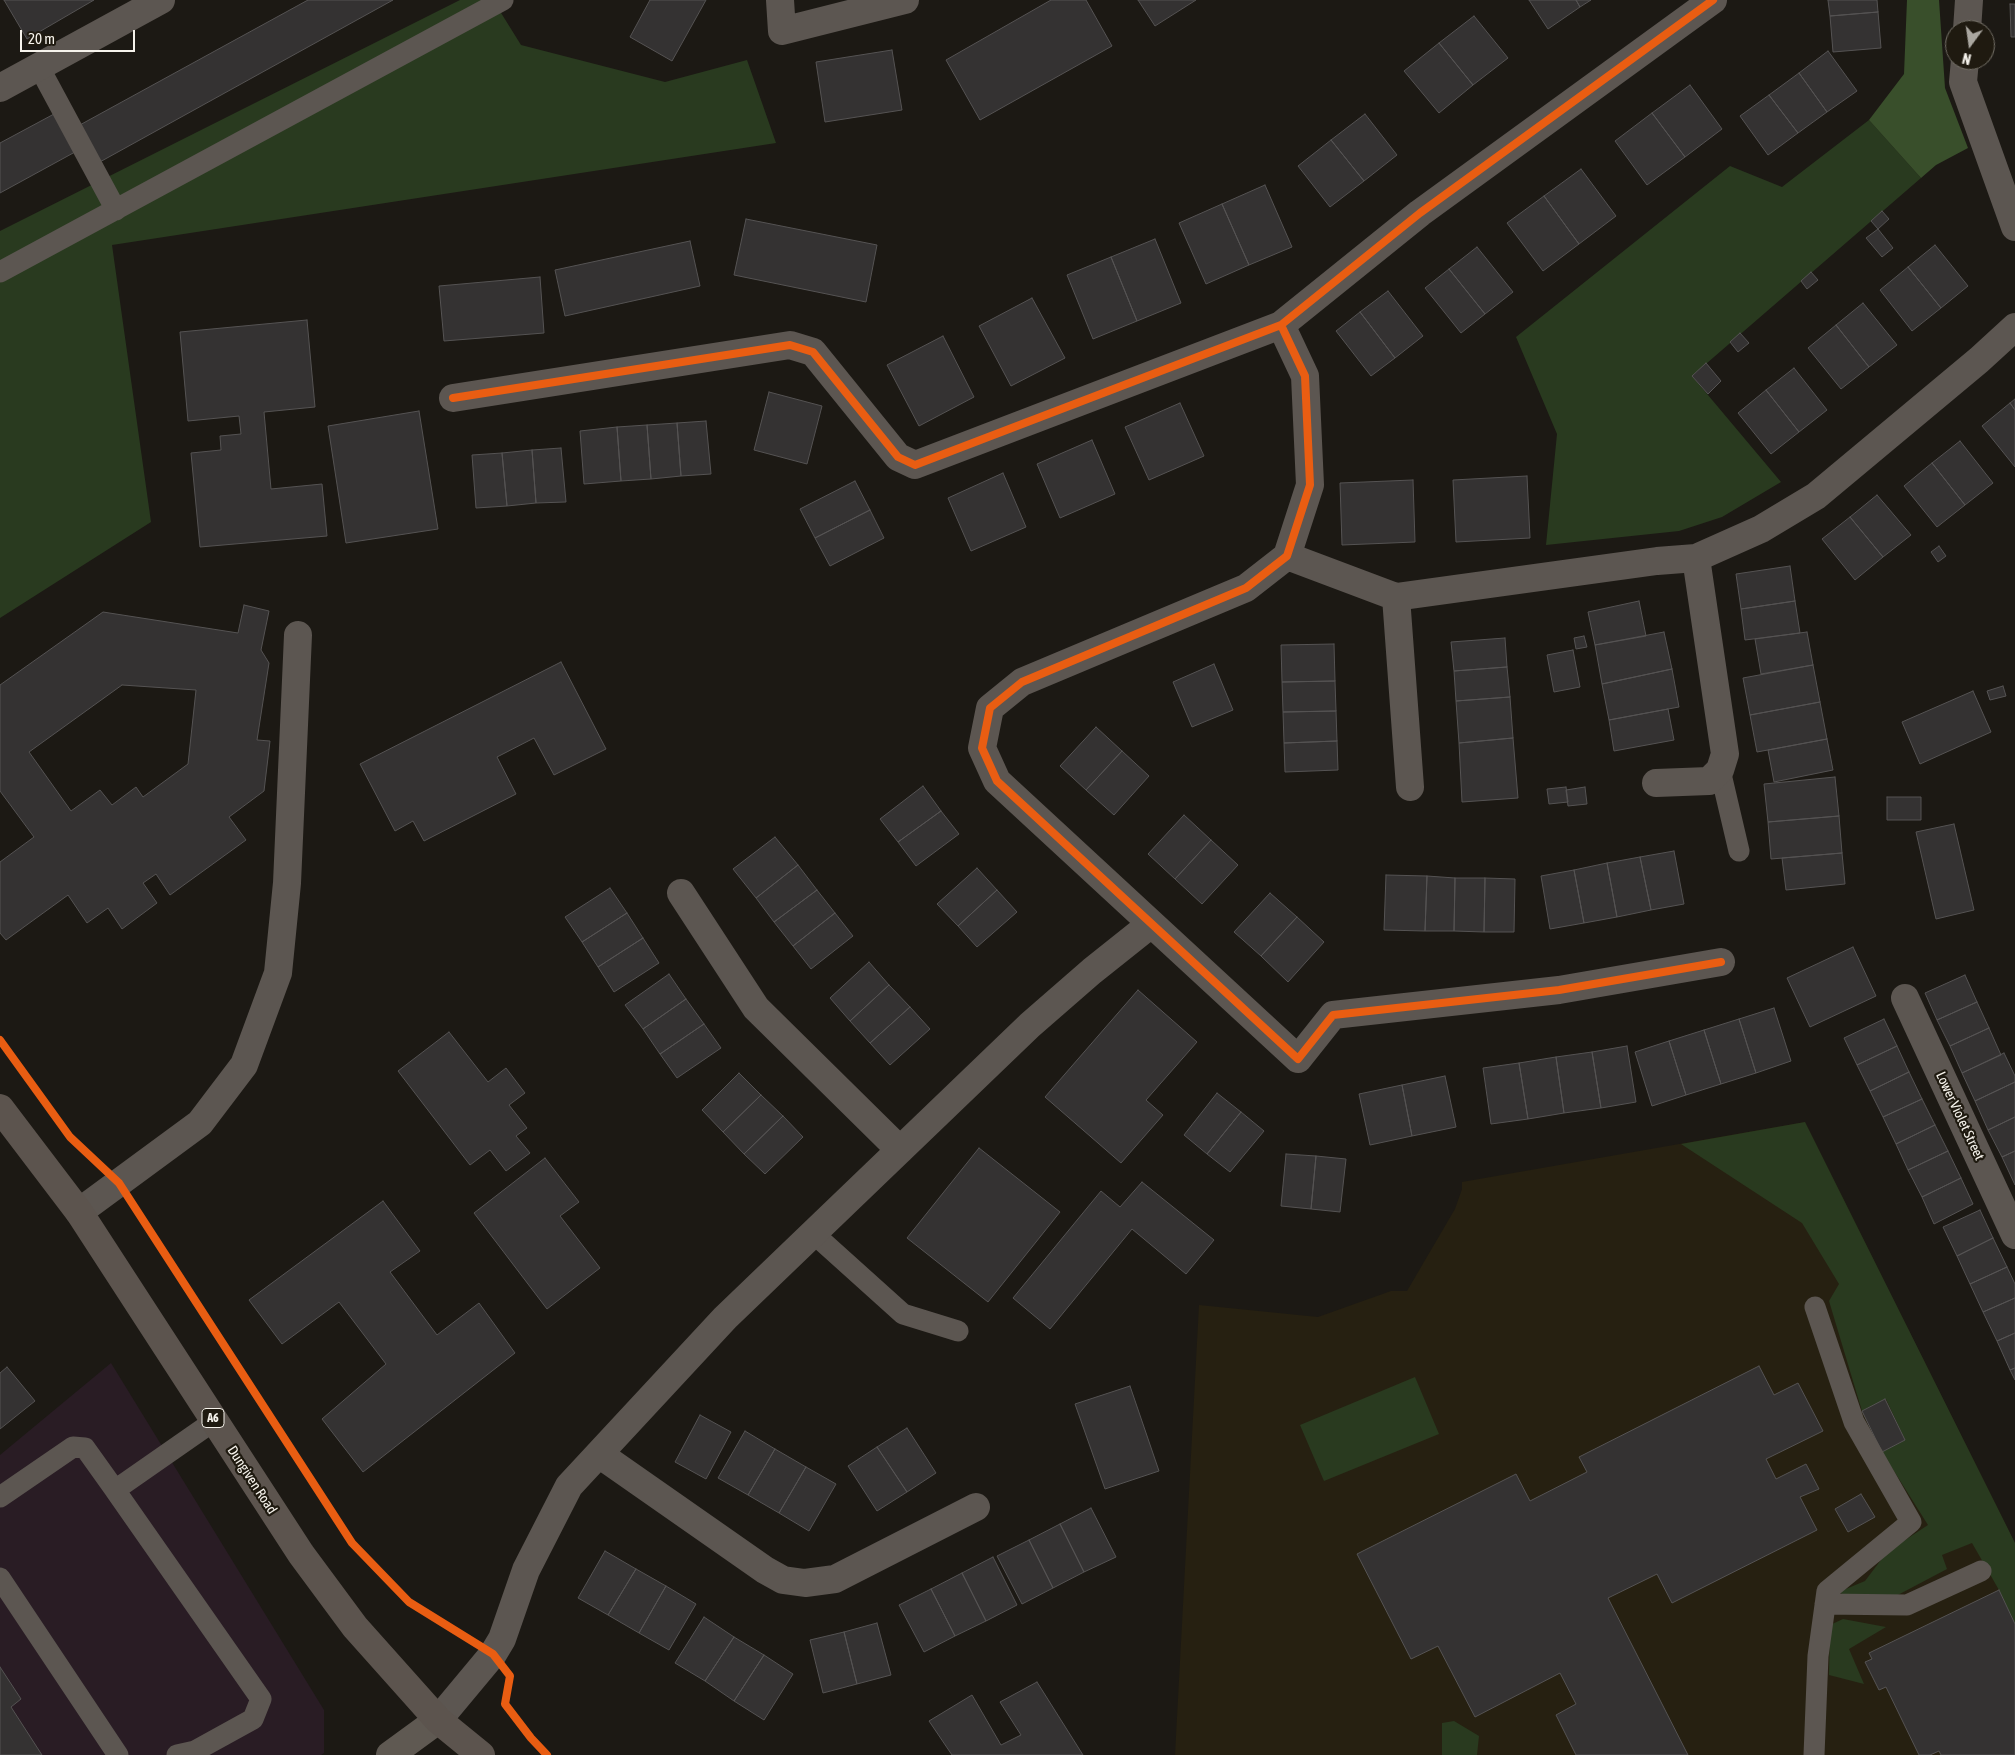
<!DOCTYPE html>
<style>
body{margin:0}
#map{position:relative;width:2015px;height:1755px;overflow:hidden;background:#1c1914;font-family:"Asap Condensed",sans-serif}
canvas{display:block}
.north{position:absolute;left:1945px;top:20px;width:50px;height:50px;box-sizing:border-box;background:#1f1a10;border:1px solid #757168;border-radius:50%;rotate:194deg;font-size:14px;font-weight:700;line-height:20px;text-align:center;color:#f6f3ec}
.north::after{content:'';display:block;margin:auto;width:18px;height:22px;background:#aaa7a0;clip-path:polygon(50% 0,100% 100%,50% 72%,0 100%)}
.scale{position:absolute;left:20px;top:30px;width:115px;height:22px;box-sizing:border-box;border:2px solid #f6f3ec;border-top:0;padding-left:6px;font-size:15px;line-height:18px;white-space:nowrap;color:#f6f3ec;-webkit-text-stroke:4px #1f1a10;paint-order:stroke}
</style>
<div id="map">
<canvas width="2015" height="1755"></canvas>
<div class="north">N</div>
<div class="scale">20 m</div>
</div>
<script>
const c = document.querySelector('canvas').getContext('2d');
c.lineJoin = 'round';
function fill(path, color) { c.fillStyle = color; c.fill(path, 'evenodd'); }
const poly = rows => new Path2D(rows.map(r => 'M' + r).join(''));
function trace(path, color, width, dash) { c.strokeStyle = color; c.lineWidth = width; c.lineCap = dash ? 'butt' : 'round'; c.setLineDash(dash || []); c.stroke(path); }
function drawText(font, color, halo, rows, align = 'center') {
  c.font = font + ' "Asap Condensed",sans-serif'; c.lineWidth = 4.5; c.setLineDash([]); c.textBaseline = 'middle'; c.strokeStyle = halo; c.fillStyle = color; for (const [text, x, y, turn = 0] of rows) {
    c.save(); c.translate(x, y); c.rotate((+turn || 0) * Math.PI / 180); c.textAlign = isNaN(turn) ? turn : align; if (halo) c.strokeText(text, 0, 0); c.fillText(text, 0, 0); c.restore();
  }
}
fill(poly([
 [111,1363,324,1710,324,1753,321,1755,0,1755,0,1455]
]), '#291c24');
fill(poly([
 [1805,1122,2015,1543,2015,1755,1175,1755,1199,1305,1318,1317,1391,1291,1407,1291,1455,1209,1462,1189,1462,1182]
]), '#262011');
fill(poly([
 [460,0,493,0,521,45,665,82,747,60,776,143,112,245,151,522,0,618,0,231],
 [1869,120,1921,178,1692,376,1781,482,1722,517,1679,531,1546,545,1557,434,1516,337,1730,166,1782,187],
 [1805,1122,2015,1543,2015,1624,1999,1590,1972,1543,1942,1555,1947,1569,1894,1597,1842,1600,1841,1591,1865,1581,1887,1552,1928,1525,1882,1452,1905,1440,1886,1399,1862,1411,1829,1301,1839,1284,1802,1223,1681,1144],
 [1415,1377,1439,1434,1324,1481,1300,1425],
 [1843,1619,1886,1627,1849,1649,1864,1684,1829,1675,1830,1625],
 [1454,1721,1479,1736,1477,1755,1442,1755,1442,1723]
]), '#293a1f');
fill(poly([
 [1907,0,1939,0,1945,88,1968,148,1936,165,1921,178,1869,120,1904,74]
]), '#394f2b');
const building = poly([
 [4,0,94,0,27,39,4,0],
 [308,0,393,0,98,163,78,126,308,0],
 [650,0,706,0,672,61,630,37,650,0],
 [1051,0,1086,0,1112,46,980,120,946,60,1051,0],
 [1138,0,1196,0,1155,26,1138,0],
 [1529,0,1576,0,1580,7,1548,29,1529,0],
 [1576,0,1591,0,1580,7,1576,0],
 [1828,0,1877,0,1878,12,1830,16,1828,0],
 [2010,4,2015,4,2015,37,2011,37,2010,4],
 [1878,12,1881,48,1833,52,1830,16,1878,12],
 [1474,16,1508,58,1473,85,1439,43,1474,16],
 [1439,43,1473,85,1439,113,1404,71,1439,43],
 [892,50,902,110,825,122,816,62,892,50],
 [1828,51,1857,91,1827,112,1799,73,1828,51],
 [1799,73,1827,112,1798,133,1769,95,1799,73],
 [1690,85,1722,129,1685,157,1652,113,1690,85],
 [1769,95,1798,133,1768,155,1740,116,1769,95],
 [1652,113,1685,157,1647,185,1615,141,1652,113],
 [54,114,75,152,0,193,0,143,54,114],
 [1365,114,1397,155,1364,181,1331,140,1365,114],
 [1331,140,1364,181,1330,207,1298,166,1331,140],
 [1581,169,1616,216,1579,244,1544,196,1581,169],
 [1265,185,1292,247,1249,265,1222,204,1265,185],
 [1544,196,1579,244,1543,271,1507,223,1544,196],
 [1222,204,1249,265,1206,284,1179,223,1222,204],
 [1882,211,1889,219,1878,229,1871,221,1882,211],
 [746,219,877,245,866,302,734,275,746,219],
 [1878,229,1893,248,1882,257,1866,238,1878,229],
 [1155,239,1181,303,1137,321,1111,257,1155,239],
 [690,241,700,286,565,316,555,270,690,241],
 [1935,245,1968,286,1941,308,1908,267,1935,245],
 [1477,247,1513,292,1485,314,1449,269,1477,247],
 [1111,257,1137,321,1093,339,1067,275,1111,257],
 [1908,267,1941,308,1912,331,1880,290,1908,267],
 [1449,269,1485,314,1461,333,1425,288,1449,269],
 [1811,272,1818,280,1807,289,1801,281,1811,272],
 [540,277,544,333,444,341,439,286,540,277],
 [1388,291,1423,336,1395,358,1360,312,1388,291],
 [1032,298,1065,358,1011,386,979,326,1032,298],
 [1863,303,1897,345,1869,367,1836,325,1863,303],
 [1360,312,1395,358,1371,376,1336,331,1360,312],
 [307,320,315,407,264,412,271,489,322,484,327,536,200,547,191,453,221,450,220,436,241,434,239,416,188,421,180,332,307,320],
 [1836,325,1869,367,1841,389,1808,348,1836,325],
 [1740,333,1749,343,1738,352,1730,342,1740,333],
 [943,336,974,397,919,426,887,365,943,336],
 [1706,363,1721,381,1708,394,1692,376,1706,363],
 [1794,368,1827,410,1799,432,1766,390,1794,368],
 [1766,390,1799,432,1771,454,1738,413,1766,390],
 [769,392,822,406,807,464,754,450,769,392],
 [2015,399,2015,410,2010,403,2015,399],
 [1180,403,1204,456,1149,480,1125,427,1180,403],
 [2010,403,2015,410,2015,467,1982,426,2010,403],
 [419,411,438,529,346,543,328,426,419,411],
 [706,421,711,474,681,476,677,423,706,421],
 [677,423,681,476,651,479,647,425,677,423],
 [647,425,651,479,621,481,617,427,647,425],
 [617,427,621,481,584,484,580,431,617,427],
 [1092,440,1115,494,1060,518,1037,464,1092,440],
 [1960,441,1993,483,1965,505,1932,463,1960,441],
 [561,448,566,502,536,503,532,450,561,448],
 [532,450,536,503,507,506,502,453,532,450],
 [502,453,507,506,476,508,472,455,502,453],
 [1932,463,1965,505,1937,527,1904,486,1932,463],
 [1003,473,1026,527,971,551,948,498,1003,473],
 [1527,476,1530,538,1456,542,1453,480,1527,476],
 [1413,480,1415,542,1342,545,1340,483,1413,480],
 [855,481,870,510,815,538,800,509,855,481],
 [1877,495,1911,535,1883,557,1850,517,1877,495],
 [870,510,884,538,830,566,815,538,870,510],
 [1850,517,1883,557,1855,580,1822,539,1850,517],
 [1939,546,1946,556,1938,562,1931,552,1939,546],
 [1790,566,1795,601,1741,609,1736,574,1790,566],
 [1639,601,1646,636,1595,645,1588,612,1639,601],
 [1795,601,1800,633,1745,640,1741,609,1795,601],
 [244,605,269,611,261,650,269,663,257,740,270,741,264,791,229,817,246,840,170,895,156,874,143,883,157,903,122,929,108,908,87,923,68,895,6,940,0,933,0,862,34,837,0,791,0,685,103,612,238,633,244,605],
 [122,685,196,690,188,764,143,797,136,787,112,805,100,790,71,811,29,752,122,685],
 [1664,632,1672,669,1602,684,1595,645,1664,632],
 [1807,632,1813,665,1761,674,1755,639,1807,632],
 [1584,636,1587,647,1576,649,1574,638,1584,636],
 [1505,638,1507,667,1454,671,1451,642,1505,638],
 [1334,644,1335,681,1282,682,1281,645,1334,644],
 [1573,650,1580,687,1554,692,1547,655,1573,650],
 [561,662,606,749,554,775,534,738,497,757,516,794,424,841,413,821,395,831,360,764,561,662],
 [1214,664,1233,710,1192,727,1173,682,1214,664],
 [1813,665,1820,702,1750,715,1743,678,1813,665],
 [1507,667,1510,697,1456,701,1454,671,1507,667],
 [1672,669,1679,707,1609,720,1602,684,1672,669],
 [1335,681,1336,711,1283,712,1282,682,1335,681],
 [2003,686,2006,696,1990,700,1987,691,2003,686],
 [1973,691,1991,732,1920,764,1902,722,1973,691],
 [1510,697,1513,738,1459,743,1456,701,1510,697],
 [1820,702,1827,739,1757,752,1750,715,1820,702],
 [1668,709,1674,740,1614,751,1609,720,1668,709],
 [1336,711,1337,741,1284,743,1283,712,1336,711],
 [1096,727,1122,751,1086,790,1060,766,1096,727],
 [1513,738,1518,798,1462,802,1459,743,1513,738],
 [1827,739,1833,770,1774,782,1768,750,1827,739],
 [1337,741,1338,770,1285,772,1284,743,1337,741],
 [1122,751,1149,776,1114,815,1086,790,1122,751],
 [1835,777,1839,816,1768,822,1764,784,1835,777],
 [923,786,941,811,898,842,880,819,923,786],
 [1566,787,1568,802,1549,804,1547,789,1566,787],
 [1585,787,1587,804,1568,806,1566,790,1585,787],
 [1887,797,1921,797,1921,820,1887,820,1887,797],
 [941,811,959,834,916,866,898,842,941,811],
 [1184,815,1211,840,1175,879,1148,854,1184,815],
 [1839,816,1842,853,1771,859,1768,822,1839,816],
 [1954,824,1974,910,1936,919,1916,832,1954,824],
 [775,837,798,865,756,898,733,869,775,837],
 [1211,840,1238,865,1202,904,1175,879,1211,840],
 [1674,851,1684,904,1651,910,1640,857,1674,851],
 [1842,853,1845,884,1786,890,1782,858,1842,853],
 [1640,857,1651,910,1617,917,1607,863,1640,857],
 [1607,863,1617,917,1584,923,1574,870,1607,863],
 [798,865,817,890,774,922,756,898,798,865],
 [977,868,997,890,958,926,937,904,977,868],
 [1574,870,1584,923,1550,929,1541,876,1574,870],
 [1386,875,1427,876,1425,931,1384,930,1386,875],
 [1427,876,1455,878,1454,931,1425,931,1427,876],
 [1455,878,1485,878,1484,932,1454,931,1455,878],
 [1485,878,1515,879,1514,932,1484,932,1485,878],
 [610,888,627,913,582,942,565,917,610,888],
 [817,890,835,913,793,946,774,922,817,890],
 [997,890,1017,912,977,947,958,926,997,890],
 [1270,893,1297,917,1261,956,1234,932,1270,893],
 [627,913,643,938,598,967,582,942,627,913],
 [835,913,853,936,811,969,793,946,835,913],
 [1297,917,1324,942,1288,982,1261,956,1297,917],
 [643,938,659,963,614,992,598,967,643,938],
 [1853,947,1876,996,1810,1027,1787,978,1853,947],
 [869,962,889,985,850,1021,830,998,869,962],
 [669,974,686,999,643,1029,625,1005,669,974],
 [1965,975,1977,1002,1937,1020,1925,993,1965,975],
 [889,985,910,1007,870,1043,850,1021,889,985],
 [1138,990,1197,1042,1146,1100,1163,1115,1121,1163,1045,1097,1138,990],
 [686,999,704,1024,660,1054,643,1029,686,999],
 [1977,1002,1989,1028,1950,1046,1937,1020,1977,1002],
 [910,1007,930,1029,890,1065,870,1043,910,1007],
 [1774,1008,1791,1061,1756,1073,1739,1019,1774,1008],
 [1739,1019,1756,1073,1721,1084,1704,1030,1739,1019],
 [1884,1019,1897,1046,1857,1065,1844,1038,1884,1019],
 [704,1024,721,1048,677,1078,660,1054,704,1024],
 [1989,1028,2001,1055,1962,1073,1950,1046,1989,1028],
 [1704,1030,1721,1084,1686,1095,1669,1041,1704,1030],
 [449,1032,488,1082,506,1068,525,1093,509,1105,527,1128,516,1136,530,1153,506,1171,490,1150,470,1165,398,1071,449,1032],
 [1669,1041,1686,1095,1652,1106,1635,1052,1669,1041],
 [1627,1046,1636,1102,1601,1108,1592,1052,1627,1046],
 [1897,1046,1909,1072,1870,1091,1857,1065,1897,1046],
 [1592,1052,1601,1108,1564,1113,1556,1057,1592,1052],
 [2004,1053,2015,1076,2015,1082,1975,1101,1962,1073,2004,1053],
 [1556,1057,1564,1113,1528,1119,1519,1063,1556,1057],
 [1519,1063,1528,1119,1491,1124,1483,1068,1519,1063],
 [1909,1072,1922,1099,1883,1117,1870,1091,1909,1072],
 [739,1073,761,1095,723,1132,702,1110,739,1073],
 [1445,1076,1456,1127,1412,1136,1402,1085,1445,1076],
 [2015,1082,2015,1117,1988,1130,1975,1101,2015,1082],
 [1402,1085,1412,1136,1370,1145,1359,1094,1402,1085],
 [1217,1093,1241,1112,1207,1154,1184,1135,1217,1093],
 [761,1095,783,1116,744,1154,723,1132,761,1095],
 [1922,1099,1935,1125,1896,1144,1883,1117,1922,1099],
 [1241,1112,1264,1131,1230,1172,1207,1154,1241,1112],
 [783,1116,803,1137,765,1174,744,1154,783,1116],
 [2015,1117,2015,1151,2002,1157,1988,1130,2015,1117],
 [1935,1125,1948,1151,1908,1170,1896,1144,1935,1125],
 [979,1148,1060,1212,988,1302,907,1238,979,1148],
 [1948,1151,1961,1178,1922,1197,1908,1170,1948,1151],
 [2015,1151,2015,1185,2002,1157,2015,1151],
 [1286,1154,1316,1156,1311,1209,1281,1206,1286,1154],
 [1316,1156,1346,1159,1340,1212,1311,1209,1316,1156],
 [545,1158,579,1202,560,1216,600,1268,547,1309,474,1213,545,1158],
 [1961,1178,1973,1204,1934,1224,1922,1197,1961,1178],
 [1142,1182,1214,1240,1186,1274,1132,1229,1050,1329,1013,1298,1101,1191,1120,1207,1142,1182],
 [383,1201,420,1251,390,1272,437,1335,479,1303,515,1353,363,1472,322,1419,386,1364,339,1302,282,1344,249,1300,383,1201],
 [1980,1210,1993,1238,1957,1256,1943,1227,1980,1210],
 [1993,1238,2007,1267,1970,1284,1957,1256,1993,1238],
 [2007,1267,2015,1284,2015,1298,1983,1312,1970,1284,2007,1267],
 [2015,1298,2015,1333,1997,1341,1983,1312,2015,1298],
 [2015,1333,2015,1368,2010,1370,1997,1341,2015,1333],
 [1759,1366,1774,1395,1798,1383,1823,1431,1766,1459,1776,1479,1806,1464,1819,1489,1800,1497,1817,1530,1672,1603,1657,1574,1608,1598,1688,1755,1576,1755,1556,1715,1576,1704,1560,1673,1475,1717,1438,1646,1411,1659,1357,1554,1516,1474,1530,1501,1587,1472,1579,1457,1759,1366],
 [7,1367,35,1401,0,1429,0,1373,7,1367],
 [2015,1368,2015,1380,2010,1370,2015,1368],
 [1130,1386,1159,1471,1105,1489,1075,1404,1130,1386],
 [1885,1399,1905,1440,1882,1452,1862,1411,1885,1399],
 [700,1415,731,1432,706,1479,675,1462,700,1415],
 [907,1428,936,1473,907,1492,877,1447,907,1428],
 [745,1431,775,1449,748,1495,718,1478,745,1431],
 [877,1447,907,1492,877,1511,848,1466,877,1447],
 [775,1449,806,1467,779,1513,748,1495,775,1449],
 [806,1467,836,1484,809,1531,779,1513,806,1467],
 [1861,1494,1875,1517,1848,1532,1835,1509,1861,1494],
 [1091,1508,1116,1557,1084,1572,1060,1524,1091,1508],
 [1060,1524,1084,1572,1053,1588,1029,1540,1060,1524],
 [1029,1540,1053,1588,1022,1604,997,1556,1029,1540],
 [605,1551,636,1569,608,1615,578,1598,605,1551],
 [993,1557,1017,1605,986,1621,962,1573,993,1557],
 [636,1569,666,1586,639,1633,608,1615,636,1569],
 [962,1573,986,1621,955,1636,931,1589,962,1573],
 [666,1586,696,1604,669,1650,639,1633,666,1586],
 [931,1589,955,1636,924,1652,899,1605,931,1589],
 [1999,1590,2015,1624,2015,1755,1941,1755,1939,1751,1930,1755,1919,1755,1886,1687,1879,1690,1865,1662,1872,1659,1869,1653,1999,1590],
 [704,1617,734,1637,705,1681,675,1663,704,1617],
 [877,1623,891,1675,857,1684,844,1632,877,1623],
 [844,1632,857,1684,823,1693,810,1640,844,1632],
 [734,1637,764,1655,734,1701,705,1681,734,1637],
 [764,1655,793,1674,764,1720,734,1701,764,1655],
 [0,1667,21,1699,11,1707,42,1755,0,1755,0,1667],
 [1037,1682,1083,1755,952,1755,929,1721,972,1695,1001,1745,1021,1735,1000,1702,1037,1682]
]);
fill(building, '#343232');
trace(building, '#555353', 1);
trace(poly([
 [39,67,116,210],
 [0,272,503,0],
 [1720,770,1739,851],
 [813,1233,903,1314,958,1331],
 [115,1490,261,1699,253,1719,195,1751,177,1755],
 [0,1497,73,1447,85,1448,115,1490,214,1421],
 [0,1578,118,1755],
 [1825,1604,1907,1605,1981,1571],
 [1814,1755,1818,1656,1827,1591,1911,1522,1854,1422,1815,1307]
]), '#5c5651', 21);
trace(poly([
 [780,0,782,31,905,0],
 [1967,30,1969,0],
 [1965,60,1963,82,2015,227],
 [0,88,161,0],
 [1281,325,1305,376,1310,485,1287,556,1246,588,1022,682,990,708,982,748,997,781,1298,1059,1333,1015,1559,990,1721,962],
 [453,398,790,345,813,352,898,457,915,465,1281,325,1420,213,1713,0],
 [1287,556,1396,597,1657,561,1696,558,1761,529,1816,496,1979,360,2015,327],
 [1396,597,1410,787],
 [1656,783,1709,781,1720,770,1725,754,1696,558],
 [681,893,756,1008,900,1150],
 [1905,998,2015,1235],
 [79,1212,200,1123,244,1065,278,973,287,883,298,635],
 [599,1454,765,1570,783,1580,805,1583,835,1579,976,1507],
 [438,1720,493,1654,502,1639,526,1570,569,1486,725,1318,1030,1025,1092,971,1151,924]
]), '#5c5651', 28);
trace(poly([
 [390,1755,438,1720]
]), '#5f5952', 28);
trace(poly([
 [0,1108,79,1212,301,1554,355,1627,438,1720,481,1755]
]), '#5c544e', 28);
trace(poly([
 [1281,325,1305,376,1310,485,1287,556,1246,588,1022,682,990,708,982,748,997,781,1298,1059,1333,1015,1559,990,1721,962],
 [453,398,790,345,813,352,898,457,915,465,1281,325,1420,213,1713,0],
 [0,1040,70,1137,119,1183,352,1543,409,1602,493,1654,510,1676,505,1704,531,1738,547,1755]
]), '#e95d12', 8);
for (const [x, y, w] of [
 [213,1418,22]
]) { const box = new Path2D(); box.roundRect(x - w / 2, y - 9.5, w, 19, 4); c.fillStyle = '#1f1a10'; c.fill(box); trace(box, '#f6f3ec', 1); }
drawText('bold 12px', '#f6f3ec', null, [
 ["A6",213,1418]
]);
drawText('14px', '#f6f3ec', '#1f1a10', [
 ["Lower Violet Street",1960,1116,65],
 ["Dungiven Road",252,1480,57]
]);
</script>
